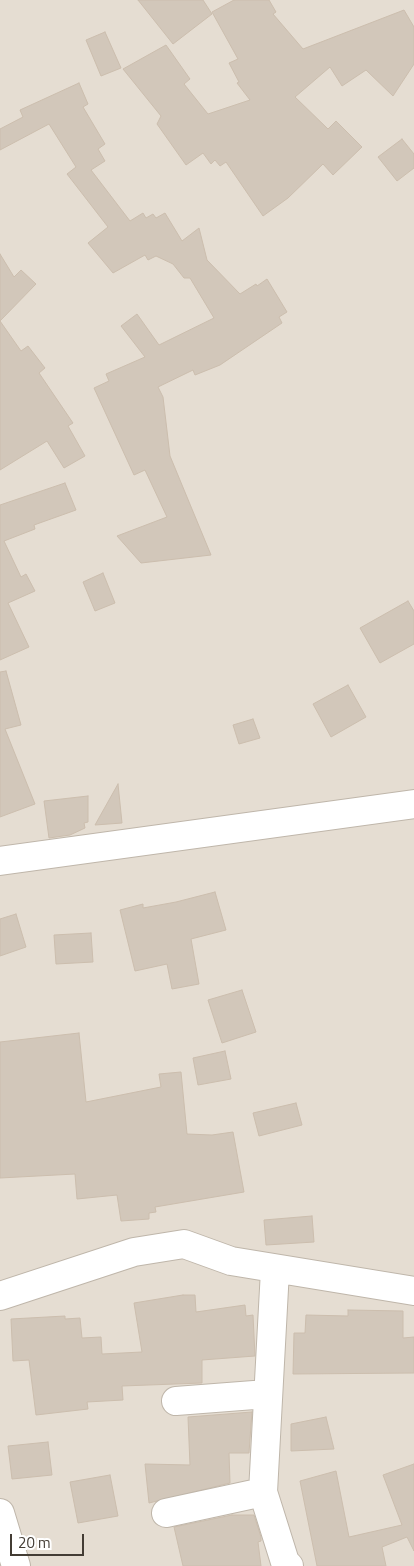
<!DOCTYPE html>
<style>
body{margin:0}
#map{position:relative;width:414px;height:1566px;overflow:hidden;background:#f1ece4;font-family:"Titillium Web",sans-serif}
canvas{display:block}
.scale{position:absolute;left:10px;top:1534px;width:74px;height:22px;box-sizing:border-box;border:2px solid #433c34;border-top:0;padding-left:6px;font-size:15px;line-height:18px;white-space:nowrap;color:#433c34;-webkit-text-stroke:4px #fff;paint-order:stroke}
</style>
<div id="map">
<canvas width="414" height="1566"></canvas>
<div class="scale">20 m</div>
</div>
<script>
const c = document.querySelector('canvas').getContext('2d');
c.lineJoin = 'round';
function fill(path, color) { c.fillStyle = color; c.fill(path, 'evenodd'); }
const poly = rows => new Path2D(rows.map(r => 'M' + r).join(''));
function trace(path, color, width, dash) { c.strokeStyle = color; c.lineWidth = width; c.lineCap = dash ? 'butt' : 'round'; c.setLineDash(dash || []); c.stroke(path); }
fill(poly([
 [0,0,414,0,414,1566,0,1566]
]), '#e5ddd2');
const building = poly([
 [138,0,203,0,212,14,173,44,138,0],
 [234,0,269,0,276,12,273,14,303,49,404,10,414,27,414,64,393,96,366,70,342,86,330,67,295,97,328,129,336,121,362,147,333,175,323,164,288,198,263,216,226,162,220,166,215,160,211,164,203,153,186,165,157,124,161,116,123,69,166,45,190,79,184,84,208,114,250,100,237,83,239,82,229,63,238,59,212,12,234,0],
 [105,32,121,68,101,76,86,40,105,32],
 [79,83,88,104,83,107,105,144,98,149,105,161,91,170,130,221,143,213,146,218,153,214,156,218,165,213,182,241,199,228,207,260,240,294,256,284,257,286,267,279,287,312,279,317,282,323,220,365,195,375,193,370,158,387,163,397,170,456,211,555,141,563,117,536,167,517,145,470,134,475,94,388,109,381,106,374,145,357,121,326,137,314,159,345,214,318,190,278,184,278,173,264,156,256,148,260,145,255,113,273,88,243,108,227,67,174,76,167,49,124,0,150,0,129,23,117,20,110,79,83],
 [402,139,414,154,414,168,397,181,378,157,402,139],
 [0,254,14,277,21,270,36,284,0,321,21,351,28,346,45,368,39,373,73,423,68,426,85,456,64,468,47,441,0,470,0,254],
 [65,483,76,510,34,525,35,529,4,541,21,577,26,574,35,591,8,603,29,647,0,660,0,505,65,483],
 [103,573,115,603,95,611,83,582,103,573],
 [408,601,414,611,414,644,380,663,360,628,408,601],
 [6,671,21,725,5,729,35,804,0,817,0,672,6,671],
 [348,685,366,717,331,737,313,704,348,685],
 [253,719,260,738,239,744,233,725,253,719],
 [118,784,122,823,95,825,118,784],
 [88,796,88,822,84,823,85,828,70,835,49,838,44,801,88,796],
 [215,892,226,930,191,939,199,984,172,989,167,964,135,971,120,910,143,904,143,908,176,902,215,892],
 [16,914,26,947,0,956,0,919,16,914],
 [91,933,93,962,56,964,54,935,91,933],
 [242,990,256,1032,222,1043,208,1000,242,990],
 [79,1033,86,1102,161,1087,159,1074,181,1072,187,1134,212,1135,233,1132,244,1192,155,1207,156,1212,149,1213,149,1219,121,1221,117,1195,77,1199,75,1174,0,1178,0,1042,79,1033],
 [225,1051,231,1079,198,1085,193,1058,225,1051],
 [296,1103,302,1125,259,1136,253,1113,296,1103],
 [312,1216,314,1242,266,1245,264,1220,312,1216],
 [183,1295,195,1295,196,1312,245,1305,246,1316,253,1315,255,1356,202,1360,202,1383,122,1386,123,1400,87,1402,88,1409,36,1415,29,1360,13,1361,11,1319,65,1316,65,1319,80,1318,82,1338,101,1337,102,1354,142,1352,134,1303,183,1295],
 [348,1310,403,1311,403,1338,414,1337,414,1373,293,1374,294,1333,305,1333,306,1315,348,1316,348,1310],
 [252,1412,249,1453,229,1453,230,1483,149,1503,145,1464,190,1465,188,1417,252,1412],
 [326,1417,334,1449,291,1451,291,1424,326,1417],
 [48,1442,52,1475,12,1479,8,1446,48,1442],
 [414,1464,414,1551,407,1537,382,1547,386,1566,317,1566,300,1481,336,1471,349,1537,402,1525,383,1475,414,1464],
 [110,1475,118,1516,78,1523,70,1482,110,1475],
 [232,1515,254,1515,261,1537,261,1541,258,1542,261,1566,183,1566,174,1527,232,1515]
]);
fill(building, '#d2c7ba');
trace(building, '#ccbeae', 1);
const minor = poly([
 [0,861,414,804],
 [275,1270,263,1492,285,1562,289,1566],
 [0,1296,134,1252,184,1244,231,1261,414,1291],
 [176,1401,267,1394],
 [0,1513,16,1566],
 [166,1513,263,1492]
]);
trace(minor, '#bfb6aa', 30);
trace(minor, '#fff', 28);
</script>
